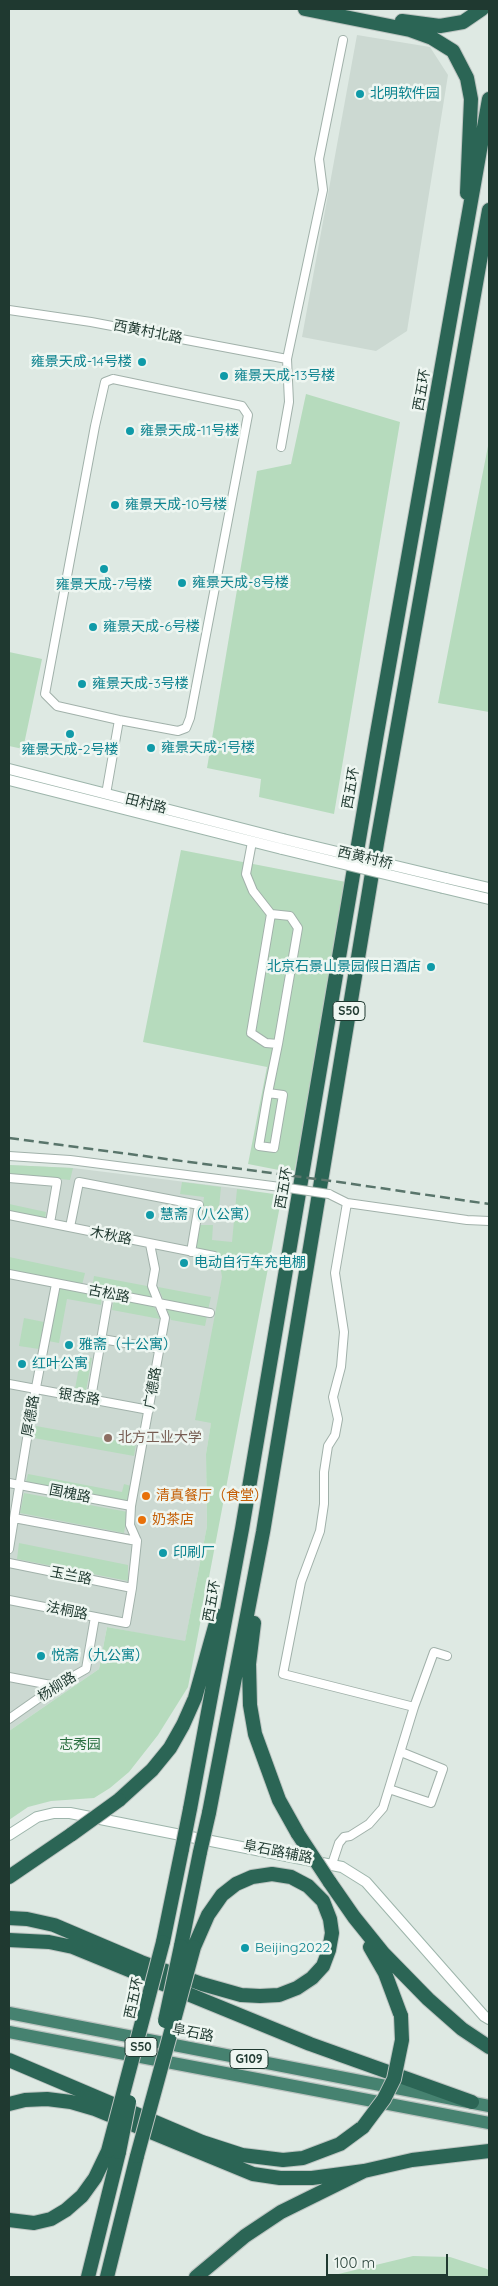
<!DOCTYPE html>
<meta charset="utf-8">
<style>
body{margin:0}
#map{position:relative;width:498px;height:2286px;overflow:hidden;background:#dee9e3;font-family:Quicksand,sans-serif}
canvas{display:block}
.frame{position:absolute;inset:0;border:10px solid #1f3930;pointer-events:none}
.scale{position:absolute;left:326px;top:2254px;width:122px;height:22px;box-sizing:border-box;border:2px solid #1f3930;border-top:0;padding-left:6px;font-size:15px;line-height:18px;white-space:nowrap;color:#1f3930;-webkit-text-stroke:4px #eef6f1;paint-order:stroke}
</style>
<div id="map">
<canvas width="498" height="2286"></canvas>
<div class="frame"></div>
<div class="scale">100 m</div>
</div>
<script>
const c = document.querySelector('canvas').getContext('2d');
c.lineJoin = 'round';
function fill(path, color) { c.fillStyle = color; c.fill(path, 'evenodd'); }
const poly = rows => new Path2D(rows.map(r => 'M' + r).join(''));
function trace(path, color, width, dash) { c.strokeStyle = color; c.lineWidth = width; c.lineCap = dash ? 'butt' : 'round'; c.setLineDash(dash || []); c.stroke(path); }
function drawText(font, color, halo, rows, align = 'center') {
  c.font = font + ' Quicksand,"Noto Sans SC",sans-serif'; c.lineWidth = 5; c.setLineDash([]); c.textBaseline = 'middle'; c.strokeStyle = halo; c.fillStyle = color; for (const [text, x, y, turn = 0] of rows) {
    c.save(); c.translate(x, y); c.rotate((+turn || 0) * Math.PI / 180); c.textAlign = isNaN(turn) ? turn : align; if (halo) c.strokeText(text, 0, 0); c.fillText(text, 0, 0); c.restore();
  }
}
fill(poly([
 [357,35,430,47,448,75,407,331,376,351,302,337],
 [9,1165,73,1168,250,1190,206,1454,207,1526,185,1642,107,1627,99,1669,9,1731]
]), '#ccd9d2');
fill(poly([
 [306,394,400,422,334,814,259,797,261,779,207,768,257,471,291,464],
 [489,441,489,712,438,703],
 [9,652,42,659,23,749,9,746],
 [181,850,351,883,294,1173,248,1164,267,1067,143,1042],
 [9,1165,73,1168,70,1180,9,1174],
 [182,1182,221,1187,218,1218,201,1218,204,1197,180,1194],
 [237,1189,282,1195,188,1687,158,1735,129,1772,110,1788,94,1798,51,1801,28,1807,9,1820,9,1731,99,1669,107,1627,185,1641,207,1526,206,1454,211,1423,195,1420,222,1277,218,1253,195,1249,200,1225,213,1225,212,1240,232,1242],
 [9,1204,46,1212,45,1219,9,1211],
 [9,1257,85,1273,82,1285,9,1271],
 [94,1276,147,1286,152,1299,92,1288],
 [158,1287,211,1297,208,1310,164,1301],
 [59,1288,102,1296,101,1305,67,1299,59,1343,48,1341],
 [114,1298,154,1306,160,1319,112,1310],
 [167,1309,207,1316,205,1326,171,1320],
 [24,1318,44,1322,39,1349,19,1346],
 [81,1356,92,1358,86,1391,75,1389],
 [36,1426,136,1444,134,1456,34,1438],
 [28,1474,122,1492,124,1484,131,1486,128,1501,26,1482],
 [24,1493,128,1512,124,1533,20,1513],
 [19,1543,128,1565,128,1581,17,1559],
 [413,2256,450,2257,487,2269,489,2271,489,2277,326,2277]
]), '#b6dbbd');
const minor = poly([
 [9,310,91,322,287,359],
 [113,379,242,406,248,415,190,718,186,728,178,731,119,720,57,706,45,694,95,426,105,382,113,379],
 [281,447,289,402,287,359,323,190,319,159,343,40],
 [106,794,119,720],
 [252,842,246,874,253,891,271,914,251,1033,266,1043,278,1044,298,928,290,916,271,914],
 [268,1093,283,1095,274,1148,259,1146,268,1093,278,1044],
 [9,1156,70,1160,288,1188],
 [9,1178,57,1182,50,1223],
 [329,1194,347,1203,335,1273,344,1332,341,1367,333,1397,338,1419,335,1435,328,1446,324,1472,324,1504,320,1531,301,1582,283,1674,414,1707,383,1808,369,1824,350,1836,344,1837,339,1843,332,1864],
 [347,1203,467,1220,489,1221],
 [9,1215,214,1256],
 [70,1227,79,1182,199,1205,191,1252],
 [9,1274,210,1313],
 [102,1339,160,1349],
 [9,1384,149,1410],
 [91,1398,109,1294],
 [9,1483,131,1506],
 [14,1518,137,1541],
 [9,1549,32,1408,56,1284],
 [9,1563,132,1588],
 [9,1600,126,1623,132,1588,137,1541,130,1525,131,1506,165,1318,152,1286,155,1269,150,1244],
 [9,1677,56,1686],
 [414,1707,434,1652,447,1656],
 [9,1719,56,1686,86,1669,95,1617],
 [389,1789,431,1803,443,1769,401,1752]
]);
const secondary = poly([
 [9,769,283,839],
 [9,780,282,849],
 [446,878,489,888],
 [443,888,489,899],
 [9,1835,37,1817,54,1813,70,1813,342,1867,366,1882,484,2016,489,2019]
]);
const trunk = poly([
 [9,2013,489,2106],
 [9,2032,489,2123]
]);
const motorway = poly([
 [305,9,410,30,432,38,453,51,467,78,471,99,467,193],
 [402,21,440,26,463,22,482,9],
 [254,1623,249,1664,250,1705,255,1734,279,1800,298,1834],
 [119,1800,152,1770,170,1748,183,1725,195,1698,218,1616],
 [190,1809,242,1529,376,739,489,99],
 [209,1813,263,1532,377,843,489,210],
 [9,1877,72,1834],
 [329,1881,354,1917,383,1953,428,1999,462,2029,489,2047],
 [9,1918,27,1919,54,1925,141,1962,202,1984,241,1995,260,1996,279,1995,297,1988,312,1978,323,1966,329,1950,332,1933,330,1919,323,1901,308,1886,291,1877,272,1874,252,1877,236,1884,222,1895,208,1915,194,1947],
 [9,1940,49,1942,73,1947,310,2044,472,2102],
 [163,1942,182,1849],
 [181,1946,200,1852],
 [370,1947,385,1973,401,2016],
 [9,2060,202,2142,242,2155,283,2160,303,2158,340,2144,363,2127],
 [9,2104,25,2100,47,2099,71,2102,95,2109,253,2174,280,2178,312,2178,364,2171],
 [9,2220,34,2223,51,2219,66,2210,82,2196,95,2178,108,2151],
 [88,2277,119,2152],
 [107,2277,137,2156],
 [196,2277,245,2236,281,2212,364,2171,412,2160,489,2151]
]);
trace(minor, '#a1b1aa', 10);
trace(secondary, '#9db5ab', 12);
trace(trunk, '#bcc4c1', 15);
trace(motorway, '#bcc4c1', 16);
trace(minor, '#fff', 8);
trace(secondary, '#fff', 10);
trace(trunk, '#468270', 12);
trace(motorway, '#2b6555', 14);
trace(poly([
 [9,1138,339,1182,489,1204]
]), '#59756b', 2.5, [10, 5]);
const minorBridge = poly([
 [288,1188,329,1194]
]);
const secondaryBridge = poly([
 [283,839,446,878],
 [282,849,443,888]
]);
const motorwayBridge = poly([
 [72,1834,119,1800],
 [298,1834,329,1881],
 [182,1849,190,1809],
 [200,1852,209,1813],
 [165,2021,181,1946],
 [363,2127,384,2099,394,2079,402,2040,401,2016],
 [108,2151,163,1942],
 [119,2152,129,2102],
 [137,2156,194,1947]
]);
trace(minorBridge, '#a1b1aa', 10, []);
trace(secondaryBridge, '#9db5ab', 12, []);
trace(motorwayBridge, '#bcc4c1', 16, []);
trace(minorBridge, '#fff', 8);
trace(secondaryBridge, '#fff', 10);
trace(motorwayBridge, '#2b6555', 14);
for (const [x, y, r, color] of [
 [360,94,5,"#0f9aa8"],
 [142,362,5,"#0f9aa8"],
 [224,376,5,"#0f9aa8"],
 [130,431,5,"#0f9aa8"],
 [115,505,5,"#0f9aa8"],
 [104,569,5,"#0f9aa8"],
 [182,583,5,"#0f9aa8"],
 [93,627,5,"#0f9aa8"],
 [82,684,5,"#0f9aa8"],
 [70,734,5,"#0f9aa8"],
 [151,748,5,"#0f9aa8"],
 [431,967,5,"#0f9aa8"],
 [150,1215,5,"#0f9aa8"],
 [184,1263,5,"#0f9aa8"],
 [69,1345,5,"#0f9aa8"],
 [22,1364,5,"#0f9aa8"],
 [108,1438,5,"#8d6e63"],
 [146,1496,5,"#e8710a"],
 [142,1520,5,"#e8710a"],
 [163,1553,5,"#0f9aa8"],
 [41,1656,5,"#0f9aa8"],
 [245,1948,5,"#0f9aa8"]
]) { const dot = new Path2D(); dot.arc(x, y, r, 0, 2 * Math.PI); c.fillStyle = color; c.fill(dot); trace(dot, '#eef6f1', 2); }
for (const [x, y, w] of [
 [349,1011,32],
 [141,2047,32],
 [249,2059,38]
]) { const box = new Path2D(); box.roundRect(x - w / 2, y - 9.5, w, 19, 4); c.fillStyle = '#eef6f1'; c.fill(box); trace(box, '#1f3930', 1); }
drawText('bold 12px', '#1f3930', null, [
 ["S50",349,1011],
 ["S50",141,2047],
 ["G109",249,2059]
]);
drawText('14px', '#0d838f', '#eef6f1', [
 ["北明软件园",370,94],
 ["雍景天成-14号楼",132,362,"right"],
 ["雍景天成-13号楼",234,376],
 ["雍景天成-11号楼",140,431],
 ["雍景天成-10号楼",125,505],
 ["雍景天成-8号楼",192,583],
 ["雍景天成-7号楼",104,585,"center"],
 ["雍景天成-6号楼",103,627],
 ["雍景天成-3号楼",92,684],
 ["雍景天成-1号楼",161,748],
 ["雍景天成-2号楼",70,750,"center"],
 ["北京石景山景园假日酒店",421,967,"right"],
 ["慧斋（八公寓）",160,1215],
 ["电动自行车充电棚",194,1263],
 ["雅斋（十公寓）",79,1345],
 ["红叶公寓",32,1364],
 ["印刷厂",173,1553],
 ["悦斋（九公寓）",51,1656],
 ["Beijing2022",255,1948]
], 'left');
drawText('14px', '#1f3930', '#eef6f1', [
 ["西黄村北路",148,332,11],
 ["西五环",422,390,-80],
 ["西五环",351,788,-80],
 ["田村路",146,804,14],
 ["西黄村桥",365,858,13],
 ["西五环",284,1188,-80],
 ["木秋路",111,1236,11],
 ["古松路",109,1294,11],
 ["广德路",153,1388,-80],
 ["银杏路",79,1397,10],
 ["厚德路",31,1416,-80],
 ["国槐路",70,1494,11],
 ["玉兰路",71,1576,11],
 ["西五环",212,1601,-80],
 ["法桐路",67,1611,11],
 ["杨柳路",57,1687,-32],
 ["阜石路辅路",278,1852,11],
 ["西五环",134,1998,-78],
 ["阜石路",193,2033,11]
]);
drawText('14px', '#785e54', '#eef6f1', [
 ["北方工业大学",118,1438]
], 'left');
drawText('14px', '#c56008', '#eef6f1', [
 ["清真餐厅（食堂）",156,1496],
 ["奶茶店",152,1520]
], 'left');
drawText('14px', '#2a6f40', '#eef6f1', [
 ["志秀园",80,1745]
]);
</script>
